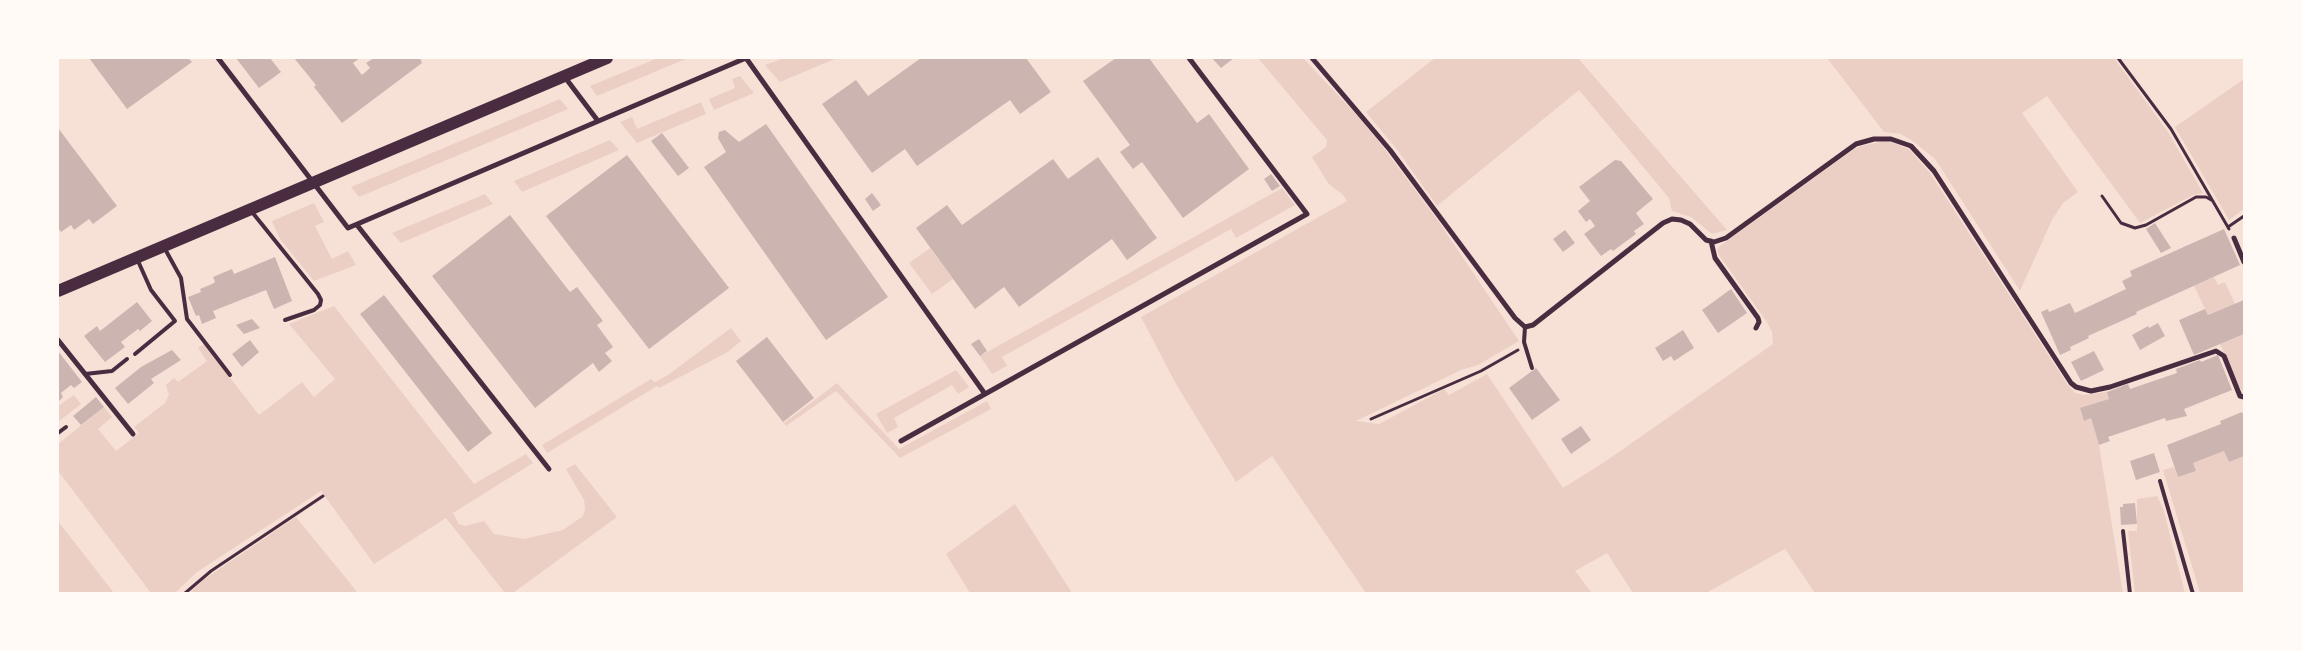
<!DOCTYPE html>
<style>
body{margin:0}
#map{position:relative;width:2302px;height:651px;overflow:hidden;background:#f7e1d7;font-family:"Open Sans",sans-serif}
canvas{display:block}
.frame{position:absolute;inset:0;border:59px solid #fffaf5;pointer-events:none}
</style>
<div id="map">
<canvas width="2302" height="651"></canvas>
<div class="frame"></div>
</div>
<script>
const c = document.querySelector('canvas').getContext('2d');
c.lineJoin = 'round';
function fill(path, color) { c.fillStyle = color; c.fill(path, 'evenodd'); }
const poly = rows => new Path2D(rows.map(r => 'M' + r).join(''));
function trace(path, color, width, dash) { c.strokeStyle = color; c.lineWidth = width; c.lineCap = dash ? 'butt' : 'round'; c.setLineDash(dash || []); c.stroke(path); }
fill(poly([
 [658,58,688,58,597,96,590,86],
 [784,58,802,59,837,58,780,82,765,65],
 [1258,58,1303,58,1357,115,1380,143,1439,222,1519,341,1478,365,1461,370,1356,421,1379,424,1444,389,1449,395,1487,374,1563,488,1606,461,1773,344,1772,332,1767,322,1719,255,1717,250,1720,246,1853,150,1861,146,1881,142,1891,142,1909,149,1930,173,2068,385,2075,393,2084,395,2107,392,2109,399,2080,409,2084,420,2091,418,2099,445,2123,593,1815,593,1785,549,1706,593,1633,593,1607,553,1575,571,1592,593,1366,593,1272,456,1236,482,1176,384,1141,317,1347,201,1343,195,1328,183,1312,157,1326,147,1327,140],
 [1435,58,1578,58,1727,230,1712,234,1691,217,1672,211,1669,198,1579,90,1437,206,1398,151,1366,112],
 [1827,58,2114,58,2168,132,2203,193,2193,195,2140,223,2047,96,2022,113,2078,192,2063,203,2052,220,2020,291,1935,159,1914,142,1901,134,1884,132],
 [740,76,754,93,714,110,709,99,735,88,732,79],
 [2244,79,2244,209,2229,220,2175,127],
 [560,99,568,109,359,197,351,187],
 [701,102,706,114,637,143,620,122,632,117,637,129],
 [610,140,619,150,522,192,514,181],
 [1282,188,1295,205,1236,238,1231,229,1002,357,1007,366,992,374,980,356],
 [485,194,493,204,401,243,392,233],
 [314,203,324,222,315,226,332,259,348,251,356,265,314,281,280,239,272,221],
 [930,248,953,279,932,294,909,263],
 [2214,277,2218,285,2225,282,2235,304,2208,315,2194,286],
 [334,306,474,484,526,454,533,463,453,513,459,524,465,526,484,521,494,534,524,539,563,530,583,516,585,509,584,500,566,469,575,464,617,517,513,593,505,593,446,518,374,564,321,491,197,572,175,593,151,593,58,471,58,444,104,407,112,417,98,429,116,451,139,433,134,427,165,403,169,395,166,385,174,378,178,382,207,361,198,348,204,344,259,415,302,382,314,397,335,379,289,324],
 [731,328,741,341,728,352,659,388,657,386,547,453,542,445,651,379,655,382,668,375],
 [2244,334,2244,393,2237,384,2220,344],
 [956,370,969,387,958,394,952,385,894,418,898,427,887,433,876,414],
 [837,383,899,449,987,401,991,409,900,458,836,391,786,426,784,423],
 [74,395,81,404,58,422,58,406],
 [2224,451,2229,462,2244,456,2244,591,2234,594,2200,593,2163,470,2174,467,2178,477,2196,471,2193,463],
 [2157,496,2163,508,2185,593,2135,593,2128,531,2137,531,2137,499],
 [1015,504,1072,593,970,593,946,554],
 [296,517,358,593,189,593,206,578],
 [58,521,114,593,58,593]
]), '#ebcfc5');
fill(poly([
 [89,58,188,58,192,62,127,109],
 [236,58,270,58,281,72,259,88],
 [294,58,360,58,353,63,362,75,370,68,366,63,374,58,420,58,422,63,342,123,314,87,316,85],
 [921,58,1026,58,1051,92,1020,114,1010,100,917,166,905,149,872,173,822,104,856,80,868,96],
 [1116,58,1149,58,1197,123,1209,114,1249,169,1183,218,1142,162,1133,169,1120,152,1130,145,1083,81],
 [1212,58,1234,58,1221,68],
 [766,124,888,297,826,340,704,167,726,152,718,138,719,132,725,130,739,142],
 [58,128,117,206,93,224,89,219,74,230,71,225,61,232,58,228],
 [662,133,689,168,678,176,651,141],
 [627,155,729,288,649,349,546,216],
 [1098,157,1157,238,1127,260,1112,239,1019,307,1004,287,975,309,916,228,947,205,962,225,1053,159,1068,179],
 [1615,160,1621,161,1653,199,1636,213,1644,224,1634,231,1636,234,1613,251,1611,249,1601,256,1584,234,1595,226,1590,219,1586,222,1578,211,1590,201,1579,187],
 [1271,174,1280,186,1272,191,1264,179],
 [872,193,881,205,873,211,865,199],
 [510,215,570,292,577,287,603,321,597,325,613,347,605,353,612,361,599,372,593,363,535,408,432,276],
 [2155,223,2171,248,2161,253,2146,229],
 [2224,229,2240,265,2136,312,2137,314,2088,336,2089,338,2070,347,2071,350,2060,355,2041,312,2048,309,2049,312,2070,303,2075,313,2126,289,2122,281,2132,276,2130,271],
 [1565,230,1575,243,1563,252,1553,239],
 [275,257,292,301,274,309,266,290,213,311,216,318,202,324,199,315,196,316,188,297,201,292,200,289,212,284,215,282,213,277,232,269,234,274],
 [1731,289,1747,313,1718,333,1702,310],
 [384,295,492,433,468,452,360,314],
 [2244,300,2244,334,2194,355,2179,320,2205,309,2208,315],
 [137,302,152,321,140,331,138,329,121,342,125,347,105,362,84,336,97,326,100,331],
 [252,319,260,328,244,334,236,325],
 [2158,323,2165,336,2140,350,2132,335,2148,326,2149,328],
 [1683,330,1694,348,1674,361,1671,356,1663,361,1655,348],
 [767,337,814,398,783,422,736,361],
 [979,339,987,351,980,356,971,344],
 [250,340,259,352,242,367,232,354],
 [172,350,181,360,151,379,154,383,128,404,115,388,141,367],
 [58,351,82,382,74,388,71,385,61,393,63,397,58,402],
 [2094,351,2104,370,2081,381,2071,362],
 [2218,355,2232,390,2184,409,2187,416,2166,421,2165,418,2108,437,2110,441,2099,445,2091,418,2084,421,2080,408,2109,399,2107,392,2128,384,2130,389,2177,373,2176,369,2200,360,2201,362],
 [1536,368,1560,400,1532,420,1509,388],
 [96,397,104,407,81,425,73,416],
 [2242,412,2244,416,2244,456,2229,462,2224,451,2193,463,2196,471,2178,477,2167,445,2221,424,2220,421],
 [1581,426,1591,440,1571,454,1561,439],
 [2154,453,2160,472,2136,480,2130,461],
 [2135,503,2137,524,2121,525,2120,507,2123,507,2123,504]
]), '#ccb4b1');
trace(poly([
 [2118,58,2171,129,2229,229],
 [2102,196,2121,223,2135,228,2146,225,2196,197,2206,197,2213,201],
 [2228,227,2244,216],
 [1371,419,1481,371,1518,350],
 [184,594,211,571,323,496]
]), '#4a2c40', 3);
trace(poly([
 [252,212,318,294,321,300,320,305,314,310,285,320],
 [165,249,181,278,187,319,230,375],
 [1525,327,1524,342,1532,368],
 [135,354,175,321,151,290,138,261],
 [85,374,112,371,127,359],
 [58,433,66,427],
 [2160,481,2193,594],
 [2123,531,2130,594]
]), '#4a2c40', 4);
trace(poly([
 [218,58,348,228,746,58],
 [746,58,985,394],
 [1312,58,1390,150,1515,318,1525,327,1533,325,1663,223,1672,219,1681,220,1690,224,1706,240,1714,242,1726,238,1856,144,1874,139,1891,139,1911,146,1934,171,2071,383,2076,387,2091,391,2110,387,2216,351,2224,356,2240,396,2244,397],
 [564,76,598,121],
 [357,225,549,469],
 [2234,238,2244,262],
 [1711,241,1715,258,1758,318,1759,322,1756,328],
 [58,340,133,434],
 [901,441,1307,214,1189,58]
]), '#4a2c40', 5);
trace(poly([
 [58,291,607,58]
]), '#4a2c40', 12);
</script>
